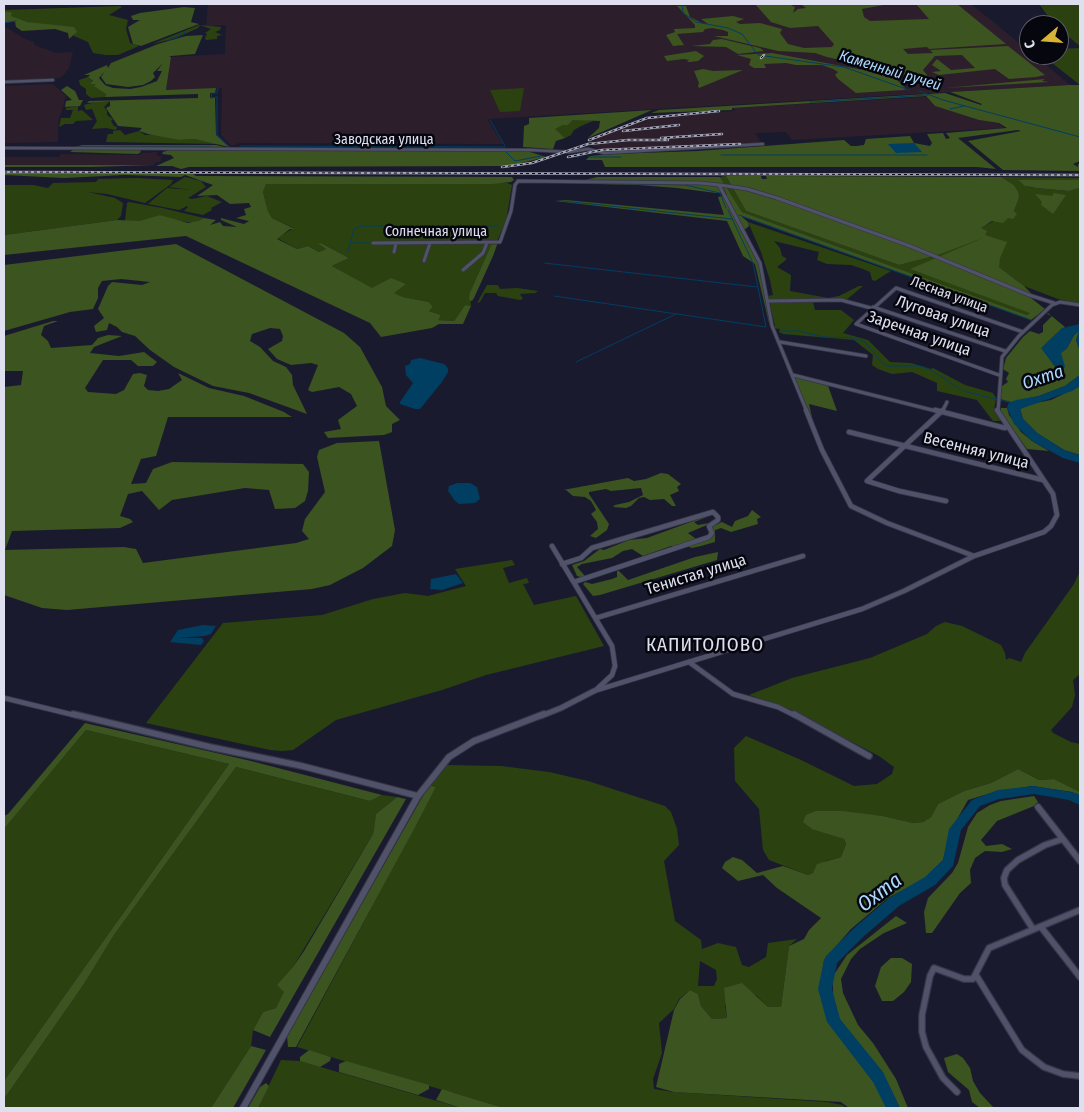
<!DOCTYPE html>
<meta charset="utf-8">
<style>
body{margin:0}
#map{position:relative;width:1084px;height:1112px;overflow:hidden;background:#1a1a2f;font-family:"Fira Sans Condensed",sans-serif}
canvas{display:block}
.frame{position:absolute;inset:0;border:5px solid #dfe0ef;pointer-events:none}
.north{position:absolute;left:1019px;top:15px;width:50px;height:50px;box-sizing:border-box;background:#06060f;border:1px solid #5d5d69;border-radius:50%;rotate:252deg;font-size:14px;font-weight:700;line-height:20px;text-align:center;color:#dfe0ef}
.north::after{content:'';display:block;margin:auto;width:18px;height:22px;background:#d7b434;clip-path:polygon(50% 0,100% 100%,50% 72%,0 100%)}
</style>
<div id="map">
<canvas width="1084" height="1112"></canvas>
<div class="frame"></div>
<div class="north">С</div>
</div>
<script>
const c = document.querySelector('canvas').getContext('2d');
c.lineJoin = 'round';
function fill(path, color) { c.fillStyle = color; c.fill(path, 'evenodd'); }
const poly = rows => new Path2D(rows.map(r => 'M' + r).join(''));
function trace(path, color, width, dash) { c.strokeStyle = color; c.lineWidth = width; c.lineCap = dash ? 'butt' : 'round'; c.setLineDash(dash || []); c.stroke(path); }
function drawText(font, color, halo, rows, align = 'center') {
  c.font = font + ' "Fira Sans Condensed",sans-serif'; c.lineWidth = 5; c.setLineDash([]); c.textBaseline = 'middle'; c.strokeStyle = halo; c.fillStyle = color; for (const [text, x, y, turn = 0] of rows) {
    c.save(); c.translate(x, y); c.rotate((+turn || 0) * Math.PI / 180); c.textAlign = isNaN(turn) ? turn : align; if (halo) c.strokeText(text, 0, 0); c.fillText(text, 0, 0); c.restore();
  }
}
fill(poly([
 [208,4,971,4,1029,51,1029,55,1034,55,1070,85,281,131,487,119,503,144,238,143,235,145,231,145,221,135,222,88,166,91,171,57,225,54,226,25,206,26],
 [4,26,25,39,34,42,34,45,56,53,73,52,69,68,62,77,56,78,4,81],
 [53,84,66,96,58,123,58,142,4,143,4,86],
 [926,97,935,106,979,120,999,123,1004,128,792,140,786,132,755,133,762,143,652,151,604,151,586,143,600,137,599,136,655,118,733,111,735,110,733,108],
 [157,152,157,156,162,156,160,162,156,162,154,165,4,165,4,157,59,157,61,154,140,155,142,153]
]), '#2c1f2b');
fill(poly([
 [1039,4,1080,4,1080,46,1059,29,1059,25,1054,24],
 [120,6,122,7,109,15,128,20,126,29,130,43,139,46,118,55,106,55,93,53,88,42,74,36,73,32,4,17,4,10],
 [199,25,221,27,220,30,215,32,222,35,217,36,217,39,206,40,205,38,207,34,205,33,211,29,200,25,198,28,176,38,152,44],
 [1080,48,1080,85,1042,55,1059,55,1059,49],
 [88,77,106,94,105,97,91,98,86,94,86,89,80,85,79,80],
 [524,88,520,111,500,112,490,90],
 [100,101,110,101,104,107,107,111,107,115,113,119,111,121,114,126,117,127,116,130,106,128,92,129,97,121,92,109,86,110,84,105],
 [78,106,78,111,82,110,93,120,76,121,73,124,65,124,59,127,61,118,70,118,73,110,66,110,66,108],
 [581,119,593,121,581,126,574,130,571,135,565,138,554,129,563,125,568,125,573,120],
 [120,130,125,135,139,131,145,135,154,134,179,140,194,139,218,144,106,142,108,134,113,134,113,131],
 [726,176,746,211,899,265,938,255,983,236,986,237,911,269,1031,312,1027,315,742,212,720,177],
 [185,177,201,181,206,187,188,198,192,199,207,196,222,202,211,208,212,210,203,215,184,211,188,207,187,206,179,210,148,204,167,188,192,190,169,187],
 [1001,177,1080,178,1080,180,1019,181,1028,187,1036,188,1069,191,1080,188,1080,304,1058,299,1024,286,999,267,980,228,1014,211,1019,198,1014,185],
 [136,178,173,180,171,184,145,203,107,194,88,192,115,198,123,203,121,216,117,220,4,235,4,185,33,185,48,188,53,183,96,182,98,179],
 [266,183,507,183,512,185,506,221,497,241,497,245,492,245,489,250,470,292,471,306,465,305,454,321,437,320,441,315,429,311,433,307,429,302,403,297,393,293,406,283,372,289,332,266,349,258,321,243,319,245,326,249,319,252,308,246,297,249,277,238,294,228,272,218,268,211,263,192],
 [129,202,162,208,204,218,194,223,174,220,160,215,143,223,125,221,127,203],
 [748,222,891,271,875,281,872,280,870,272,863,269,851,265,827,264,817,260,819,252,774,241,780,248,782,256,787,259,777,267,791,275,790,291,828,298,839,296,859,286,863,286,845,301,813,302,815,310,841,310,854,320,843,333,868,340,890,362,911,363,931,369,933,368,965,385,993,393,996,398,994,410,1001,421,993,421,977,400,937,391,937,383,919,375,912,372,892,374,878,369,872,365,873,355,854,340,783,334,779,332,780,329,773,328,772,326,775,326,768,296,773,295,770,280,761,252],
 [487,285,498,285,500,289,517,288,538,291,535,293,520,294,523,299,520,300,498,296,496,293,485,293,480,302,477,303],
 [512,560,515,565,503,568,509,583,527,578,529,583,523,584,534,605,576,596,604,646,486,675,442,690,336,720,293,750,282,751,270,750,146,723,223,623,322,615,373,599,405,593,428,596,466,586,455,569],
 [1080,571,1080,674,1073,680,1075,695,1072,707,1051,730,1053,733,1071,742,1080,744,1080,792,1054,779,1039,780,1018,769,991,783,964,791,938,804,931,817,923,822,913,823,883,816,816,811,833,835,844,839,846,844,841,857,826,861,813,873,808,875,769,860,763,850,759,809,735,781,734,748,746,736,801,760,854,786,877,784,892,774,894,767,879,756,789,709,749,695,792,678,870,658,927,634,936,626,945,622,962,626,1001,645,1005,653,1006,660,1009,658,1021,662,1025,653,1074,584],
 [86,730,229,764,4,1081,4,829],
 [445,765,501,766,549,772,588,781,665,806,671,812,677,829,679,845,664,861,675,921,701,940,702,949,718,943,736,947,742,965,749,967,766,957,768,943,797,939,789,946,781,1007,768,1007,756,995,725,1005,727,1018,712,1019,701,1006,698,994,690,990,679,999,674,1009,659,1023,662,1053,653,1079,654,1089,674,1092,827,1102,842,1105,846,1108,504,1108,297,1047,436,787,429,784],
 [700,961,716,970,717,979,714,986,698,986],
 [236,767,370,801,382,795,397,797,376,814,373,834,293,967,285,992,276,1008,263,1012,253,1030,251,1046,211,1108,4,1108,4,1099,84,984,114,935],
 [281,1060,300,1061,461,1108,258,1108]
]), '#2b4210');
fill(poly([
 [755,4,789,4,795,7,793,13,798,9,806,8,802,5,793,4,889,4,862,9,864,17,870,21,929,19,916,4,957,4,1006,44,929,49,927,47,903,49,908,54,933,53,930,50,1008,46,1045,75,1036,77,1009,79,995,69,939,75,932,72,941,71,932,65,937,59,951,70,975,68,962,55,935,56,923,70,930,79,922,79,827,57,815,53,778,51,714,36,728,36,728,32,723,30,712,28,705,29,703,32,677,34,684,45,673,46,666,35,675,32,674,29,695,28,695,25,677,6,686,6,690,17,704,24,708,24,701,19,733,16,744,19,736,22,740,24,760,23,782,29,780,33,788,44,804,48,832,47,834,44,818,26,790,28,771,22],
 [184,7,195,8,191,22,199,24,141,46,133,44,128,27,140,20,133,20,131,16,140,13],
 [4,12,10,12,12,13,11,16,27,22,74,27,77,32,69,39,68,33,55,29,22,31,16,27,15,22,4,22],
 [203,35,195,54,171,56,169,57,171,57,166,90,216,88,215,93,210,93,210,98,215,98,216,135,229,147,194,139,179,140,148,134,139,131,142,128,118,126,106,108,110,106,110,101,87,103,89,101,198,98,198,94,105,97,106,94,94,86,96,84,90,84,93,81,88,77,90,75,84,75,107,65,108,68,111,63,158,44,186,36],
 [163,63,157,71,162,71,157,81,141,87,130,89,113,88,105,85,99,78,105,71,101,77,106,84,128,87,143,85,151,81,155,77,153,73],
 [722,39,760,48,764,51,738,54,726,47,691,46,710,44,713,40],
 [696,51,704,56,698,61,690,62,687,62,689,60,684,59,667,61,664,56],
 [772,53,885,74,902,79,898,81,906,89,904,90,856,93,838,79,835,75,838,72,833,69,822,65,796,65,786,63,764,64,766,68,754,68,749,65,751,59,737,55],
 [703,69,713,71,743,70,699,88,698,86,699,83,694,71],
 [1045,79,1042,81,1049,82,945,88],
 [1070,85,1080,85,1080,161,1073,164,1078,167,1078,164,1080,164,1080,171,1003,170,968,141,1021,131,1018,130,958,138,996,169,977,167,605,167,602,160,586,160,590,156,612,154,698,151,844,140,851,146,856,146,864,145,866,139,910,136,914,143,930,146,932,143,927,134,943,133,946,139,950,138,946,133,1007,128,999,123,979,120,935,106,926,96,732,108,732,110,651,113,659,110,945,93,981,105,982,104,950,92],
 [67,86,75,91,79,100,83,100,80,106,65,107,66,101,72,100,61,90],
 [652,110,588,138,599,128,600,121,573,120,568,125,563,125,555,129,565,138,556,141,553,149,523,147,524,126,529,124,529,118],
 [82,145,216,145,228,148,72,148],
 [73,150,140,150,141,152,138,154,70,152],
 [169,150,527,151,546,157,509,166,189,167,181,169,172,166,156,166,174,158,171,155,162,154,163,152],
 [4,165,154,165,92,167,4,167],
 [4,173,193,174,196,176,512,177,514,180,511,182,492,184,266,184,263,192,268,211,272,218,295,229,290,229,277,239,297,249,308,246,319,252,326,249,318,244,321,243,349,258,332,266,372,288,391,278,406,284,394,293,403,297,429,302,433,307,429,311,441,315,438,320,454,321,465,305,471,306,463,324,439,324,432,328,381,337,370,323,186,236,4,255,4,235,117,220,140,221,160,215,188,223,198,221,204,218,216,220,210,225,220,222,223,226,237,227,221,220,221,218,244,224,249,221,236,218,246,215,244,209,251,207,249,203,230,204,217,195,197,196,213,185,185,175,181,177,125,175,64,178,4,175],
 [726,176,761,176,762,179,767,179,766,176,1001,177,1014,185,1018,192,1019,198,1014,211,1017,214,1013,219,1008,218,1003,223,992,221,981,228,987,231,985,235,1007,242,1000,258,999,267,1024,286,1031,293,1031,298,1045,309,1031,320,741,216,748,222,749,226,742,232,758,263,771,322,769,323,755,264,743,256,727,221,555,201,566,200,724,215,718,197,727,195,724,189,720,193,716,193,677,188,638,185,522,182,585,180,597,177,720,177,742,212,1027,315,1030,313,910,269,985,237,938,255,899,265,746,211],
 [1018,180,1080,180,1080,188,1069,191,1036,188,1025,186],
 [1054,193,1066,195,1053,214,1041,205,1042,202,1035,194,1052,196],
 [176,244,344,333,360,347,382,387,386,406,400,420,392,424,392,432,384,435,328,438,324,432,341,429,338,420,357,406,351,394,339,387,312,392,308,390,318,365,311,363,291,365,277,359,268,349,282,341,283,336,280,329,270,328,252,334,250,341,260,347,273,361,286,367,292,375,293,385,307,414,249,393,213,386,174,367,150,350,135,336,122,332,117,327,109,323,107,330,96,332,94,326,104,318,98,309,108,286,112,282,142,285,150,282,121,279,102,281,98,288,98,298,93,309,70,312,4,331,4,265],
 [496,244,497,245,493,256,474,298,472,301,469,300,470,292,489,250,491,245],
 [1048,313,1065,327,1042,348,1056,368,1061,353,1067,348,1074,335,1080,330,1076,340,1080,351,1080,375,1065,386,1039,396,1011,402,1000,399,1002,386,1008,382,1006,379,1009,373,1003,369,1006,358,1023,337,1030,331,1039,334,1043,332,1043,325,1052,316,1047,314],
 [53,321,58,321,44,326,41,335,48,341,51,348,92,345,98,338,108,335,122,336,94,347,90,353,119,356,144,352,157,362,153,366,138,366,131,360,103,360,85,388,88,392,116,394,124,390,133,374,140,373,147,375,144,386,148,390,158,391,169,389,182,380,178,373,209,388,244,396,284,412,292,417,168,417,156,456,141,459,131,484,146,483,153,469,172,462,303,464,309,472,308,491,305,501,295,508,275,509,269,490,245,488,172,500,159,510,142,491,128,494,120,516,130,519,133,522,120,528,12,531,5,550,124,547,136,549,143,563,296,543,309,539,302,531,305,519,325,492,317,457,319,450,337,443,379,441,395,530,392,546,363,568,330,585,312,589,67,610,42,608,4,595,4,387,21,385,23,371,4,371,4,336],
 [778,336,795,376,827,383,837,411,809,404,814,426],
 [1080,386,1080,455,1064,450,1037,433,1023,419,1020,409,1030,404,1051,400],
 [1001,408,1007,408,1009,415,1021,432,1032,441,1049,451,1027,449,1000,411],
 [661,473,668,474,681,484,677,487,679,491,670,495,676,506,672,506,664,499,650,500,644,497,639,498,631,506,626,508,613,507,615,505,629,502,643,495,641,488,611,491,606,489,589,492,589,494,609,524,607,530,596,538,590,536,598,529,597,522,591,514,596,510,591,501,585,497,573,496,566,490,563,490,628,478,634,481,646,479],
 [752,510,761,517,757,519,758,524,731,532,721,528,715,530,715,542,701,546,692,548,686,546,671,546,643,556,632,549,623,551,612,558,582,564,577,567,585,576,584,578,577,576,572,565,584,561,600,549,604,550,629,540,647,538,704,517,707,517,694,522,698,525,714,522,688,533,696,539,709,536,712,533,711,527,722,522,732,527,735,521,748,516],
 [718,552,717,560,600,595,593,596,583,584,585,582,592,584,612,579,617,577,617,571,619,571,628,580,695,557],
 [85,723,251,761,382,795,370,801,236,767,114,935,84,984,4,1099,4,1081,229,764,86,730,4,829,4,816,8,814],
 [1018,769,1039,780,1054,779,1080,792,1080,797,1072,792,1032,786,994,792,968,800,952,828,943,860,924,879,888,898,851,929,824,960,820,989,830,1024,876,1085,888,1108,849,1108,841,1102,674,1092,656,1087,674,1010,680,999,690,990,698,994,701,1006,712,1019,727,1018,724,988,742,983,768,1007,781,1007,789,946,804,939,809,930,821,918,777,888,763,875,738,881,722,868,725,862,733,857,742,860,757,873,783,866,808,875,813,873,817,864,841,857,846,844,844,839,812,829,803,822,806,815,816,811,842,811,883,816,913,823,923,822,931,817,938,804,964,791,991,783],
 [429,785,436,787,413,831,296,1047,288,1047,287,1036],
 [1034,796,1038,802,1034,806,997,821,981,840,986,846,1002,844,1012,849,1002,852,985,851,975,858,970,870,971,883,960,893,932,933,926,933,924,912,928,898,952,873,958,863,968,827,977,813,990,805,1001,801],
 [397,797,406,799,270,1037,253,1030,263,1012,276,1008,284,992,277,985,293,967,304,951,373,834,376,814],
 [896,916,907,923,884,933,860,949,851,959,841,979,843,993,858,1025,873,1043,896,1079,908,1108,900,1108,884,1076,853,1039,839,1018,833,997,833,976,847,955],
 [891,958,902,958,912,964,911,982,904,992,893,1001,882,1001,875,986,881,967],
 [251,1046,266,1050,233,1108,211,1108],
 [309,1050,331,1057,330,1061,320,1067,300,1061,300,1057],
 [957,1054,963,1058,970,1068,973,1081,980,1093,994,1108,980,1108,972,1102,969,1090,948,1072,944,1058],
 [346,1061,429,1085,429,1089,418,1095,339,1072,339,1064],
 [266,1083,269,1086,258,1108,248,1108,260,1087],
 [442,1089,454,1093,504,1108,461,1108,436,1100]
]), '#3c541f');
fill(poly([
 [914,143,922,152,896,153,888,144],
 [1080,324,1080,351,1076,340,1079,331,1074,335,1067,348,1061,353,1065,367,1056,373,1056,368,1041,348,1062,328],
 [420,358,444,364,448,368,448,372,442,382,420,409,415,409,400,404,400,402,413,383,406,375,405,366,410,364,411,360],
 [1080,375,1080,386,1072,391,1020,409,1023,419,1037,433,1064,450,1080,455,1080,463,1063,458,1032,441,1014,424,1007,408,1008,404,1016,400,1039,396,1065,386],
 [457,483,470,483,477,487,480,499,475,503,459,504,455,501,448,491,449,486],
 [456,574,463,583,442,590,430,589,431,579],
 [203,625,216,626,211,634,205,636,178,638,202,638,204,641,201,645,170,642,178,630]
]), '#003e62');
trace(poly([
 [682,4,683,13,696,22,728,28,742,34,758,55,844,67,909,90],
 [4,23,16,21],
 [167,41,186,32],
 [218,88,217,93,212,93,211,98,217,97,217,135,230,147],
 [919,91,943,100,1080,137],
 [810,102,928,95],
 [950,109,964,106],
 [490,120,505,146],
 [240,146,505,147],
 [79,147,212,147],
 [506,152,515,161,541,156],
 [721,155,927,155],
 [572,157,579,157],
 [588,157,621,157],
 [592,183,685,185,720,193,726,208],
 [563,201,732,219],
 [739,215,1031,320],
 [352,243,369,243],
 [348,251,354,229,362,226,498,226],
 [544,263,757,287],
 [554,296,766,327,753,263,728,210],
 [781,331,799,331,824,337,854,338,865,342,881,362,888,366,920,366,931,370,963,391,1012,403],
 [576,362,676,314]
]), '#003e62', 1);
fill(poly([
 [1034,786,1076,793,1080,795,1080,805,1069,800,1034,794,999,799,980,806,961,830,953,866,935,885,899,906,863,937,837,963,832,989,840,1019,883,1072,900,1108,886,1108,873,1082,827,1022,818,989,824,960,826,956,853,929,889,898,925,877,943,860,949,829,972,800,998,790,1034,786]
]), '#003e62');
const minorFar3 = poly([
 [4,82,53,80],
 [4,148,530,150,570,152,588,149,604,153,763,144]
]);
const minorFar2 = poly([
 [720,185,747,189,777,198,910,246,1029,295,1054,303],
 [373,243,500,242,511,211,515,185,518,181,700,183,719,185,760,263,772,326,807,412],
 [394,252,396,243],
 [424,261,430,243],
 [463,270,483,253,487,243],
 [768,301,841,300,871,308],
 [873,307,1005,351],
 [780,342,866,356],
 [793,375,940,412],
 [999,375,856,324,896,288,1023,332],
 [942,412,947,402],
 [998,412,1002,357,1019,336,1052,305,1060,302,1080,305]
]);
const minorFar1 = poly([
 [806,410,822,450,851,506,887,523,974,556],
 [935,410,1005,428],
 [943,410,867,481,899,491,946,501],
 [849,432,1043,480],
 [552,546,612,646,615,666,612,675,597,689],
 [562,564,581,558,592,548,713,512,718,517,718,520,709,526,712,533,709,537,574,582],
 [596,618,803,556],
 [689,662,733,694,778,707,796,716],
 [594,691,862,609,904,591,974,556,1044,532,1051,526,1057,515,1053,494,997,410],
 [4,698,78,716]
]);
const minor = poly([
 [73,714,210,747,302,766,418,796],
 [794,714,869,756],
 [1038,807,1080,861],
 [1041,927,1080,977],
 [1033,929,1005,885,1004,878,1007,870,1018,860,1045,845,1063,839],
 [976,975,1022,1050,1044,1067,1063,1074,1080,1076],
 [957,1092,943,1078,926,1047,922,1032,922,1015,930,976,934,968,964,979,973,979,989,948,1080,910]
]);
const tertiaryFar1 = poly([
 [541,716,561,708,594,691]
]);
const tertiary = poly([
 [243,1108,418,796,449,757,474,741,544,714]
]);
trace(minorFar3, '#363547', 4);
trace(minorFar2, '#363547', 4.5);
trace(minorFar1, '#363547', 6);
trace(minor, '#363547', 8);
trace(tertiaryFar1, '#363547', 7);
trace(tertiary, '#363547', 8);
trace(minorFar3, '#50526a', 2.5);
trace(minorFar2, '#50526a', 3);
trace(minorFar1, '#50526a', 4.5);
trace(minor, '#50526a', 5.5);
trace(tertiaryFar1, '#50526a', 5);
trace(tertiary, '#50526a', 6);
const rail = poly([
 [761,58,764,55],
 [623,131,679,125],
 [661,138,722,134],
 [589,140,647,118,719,111],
 [568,157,602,150,740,144],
 [502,167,532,163,588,144,628,140,668,140],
 [4,172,1080,175]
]);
trace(rail, '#a2a3b4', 2.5);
trace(rail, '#06060f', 1, [3]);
drawText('14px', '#dfe0ef', '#06060f', [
 ["Заводская улица",384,140],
 ["Солнечная улица",436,232],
 ["Лесная улица",949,295,20]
]);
drawText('italic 15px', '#abd8fb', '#06060f', [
 ["Каменный ручей",890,71,17]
]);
drawText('16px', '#dfe0ef', '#06060f', [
 ["Луговая улица",943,317,19],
 ["Заречная улица",919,334,19],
 ["Весенняя улица",976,451,14],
 ["Тенистая улица",696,575,-17]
]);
drawText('italic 18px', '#abd8fb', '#06060f', [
 ["Охта",1043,378,-19]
]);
c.letterSpacing = '1px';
drawText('19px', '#dfe0ef', '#06060f', [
 ["КАПИТОЛОВО",705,646]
]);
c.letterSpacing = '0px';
drawText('italic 21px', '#abd8fb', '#06060f', [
 ["Охта",880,893,-37]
]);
</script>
